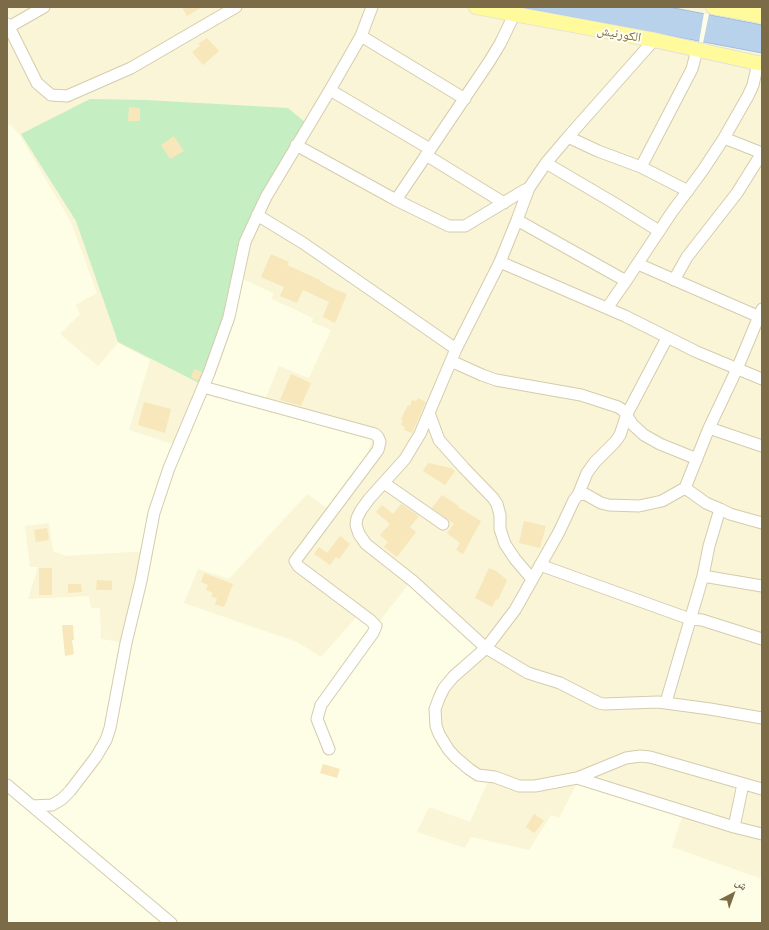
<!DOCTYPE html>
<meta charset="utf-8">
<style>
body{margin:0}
#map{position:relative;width:769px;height:930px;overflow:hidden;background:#fefde6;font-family:Raleway,"Noto Naskh Arabic",sans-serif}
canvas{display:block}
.frame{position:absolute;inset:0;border:8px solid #7b6b47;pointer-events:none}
.north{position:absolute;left:713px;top:874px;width:40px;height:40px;-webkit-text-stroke:3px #fffeee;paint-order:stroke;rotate:41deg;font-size:11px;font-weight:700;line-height:16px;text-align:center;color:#7b6b47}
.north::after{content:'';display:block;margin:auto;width:14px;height:18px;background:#7b6b47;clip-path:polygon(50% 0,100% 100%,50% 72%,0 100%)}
</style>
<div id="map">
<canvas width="769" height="930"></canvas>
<div class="frame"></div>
<div class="north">ش</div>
</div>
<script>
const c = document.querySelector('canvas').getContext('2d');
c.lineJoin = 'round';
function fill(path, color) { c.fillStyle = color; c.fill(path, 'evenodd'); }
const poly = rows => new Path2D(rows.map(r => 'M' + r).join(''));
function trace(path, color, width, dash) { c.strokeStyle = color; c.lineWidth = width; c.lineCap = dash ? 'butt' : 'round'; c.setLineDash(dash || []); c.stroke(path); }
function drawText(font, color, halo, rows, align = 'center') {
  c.font = font + ' Raleway,"Noto Naskh Arabic",sans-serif'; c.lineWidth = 4; c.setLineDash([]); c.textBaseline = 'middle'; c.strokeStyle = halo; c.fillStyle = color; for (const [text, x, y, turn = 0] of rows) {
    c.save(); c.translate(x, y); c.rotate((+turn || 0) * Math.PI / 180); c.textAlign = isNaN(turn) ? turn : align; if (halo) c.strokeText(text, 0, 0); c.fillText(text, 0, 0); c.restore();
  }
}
fill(poly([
 [7,7,762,7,762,879,672,847,682,817,577,783,559,818,551,815,529,850,471,837,465,848,417,832,429,807,470,822,490,777,450,758,437,746,432,729,432,706,482,644,410,582,376,626,360,613,321,657,297,642,184,603,198,569,229,579,307,494,326,507,332,508,363,477,372,438,263,404,279,366,309,378,331,330,312,322,313,318,272,299,273,293,243,279,182,447,129,430,150,360,118,343,98,366,60,334,80,314,76,305,97,293,71,222,19,134,10,124,7,126],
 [49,523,53,551,66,556,147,551,126,643,101,639,100,608,91,608,89,596,28,599,38,567,30,567,25,526]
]), '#f9f5d6');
fill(poly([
 [90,99,146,100,288,108,306,123,244,230,227,315,199,383,118,342,76,221,21,134]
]), '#c5eec2');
const water = poly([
 [519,7,669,7,762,25,762,53,519,7]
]);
fill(water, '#b8d2eb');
trace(water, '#9dbede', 1);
fill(poly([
 [704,13,709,14,703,43,699,42]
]), '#fefde6');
fill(poly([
 [182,7,202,7,187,16],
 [207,38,219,51,203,65,192,52,200,46,198,44],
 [129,107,140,108,140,121,128,121],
 [174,136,184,151,170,159,161,145],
 [271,254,289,262,287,265,320,280,320,281,334,289,347,294,335,323,323,317,329,302,303,290,297,303,280,296,284,287,261,277],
 [194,369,202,372,198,381,191,377],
 [291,374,311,383,301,406,280,400],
 [418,398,426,402,412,433,404,430,405,427,401,425,403,420,401,419,408,405,410,406,412,400,416,401],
 [144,402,171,409,165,433,138,425],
 [428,463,451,468,455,471,445,485,423,471],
 [442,495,459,506,458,507,481,521,463,554,456,550,460,543,447,533,454,524,432,508],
 [401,504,419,516,410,527,416,532,397,557,384,547,388,542,380,535,390,524,376,512,382,505,393,514],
 [524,521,546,526,540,548,519,543],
 [47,528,49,540,36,542,34,530],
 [340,536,350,544,339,559,336,557,330,565,314,554,319,547,327,553],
 [39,568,52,568,52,595,39,595],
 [489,568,496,571,507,580,498,600,496,599,492,607,475,598],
 [204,573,233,584,224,607,215,604,217,599,211,596,213,593,206,590,208,585,201,582],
 [97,580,112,581,112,590,96,590],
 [68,584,81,584,82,592,68,593],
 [62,625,73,625,74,640,72,640,74,654,65,656],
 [323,764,340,769,337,778,320,773],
 [534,814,544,821,534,833,526,827]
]), '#f7e7ba');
const minor = poly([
 [7,24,9,27,44,7],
 [7,28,9,27,37,83,51,95,67,96,131,68,236,7],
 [361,36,465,99],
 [654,40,568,137,546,163,529,188,517,220,500,262,456,349,420,434,405,459,369,499,361,510,357,518,356,525,359,534,366,544,413,581,486,648,528,673,560,683,599,703,604,704,658,702,710,709,762,718],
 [330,90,430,149],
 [568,137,598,151,641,167,688,191],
 [724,138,762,153],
 [296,145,396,200,449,226,465,226,523,191,529,188],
 [426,155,504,203],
 [546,163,614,203,659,231],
 [641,167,692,69,697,50],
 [396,200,489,62,500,44,514,15],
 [257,215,303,243,456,349],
 [517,220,626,281,672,212,703,170,724,138,748,96,753,85,758,63],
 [500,262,625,316,697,352,762,379],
 [638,264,762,318],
 [674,280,687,257,737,193,762,153],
 [607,308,626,281],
 [762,309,737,369,709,428,685,488,706,503,720,509,730,514,762,523],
 [451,361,482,375,496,380,581,395,618,407,624,411,632,424,644,435,660,444,697,459],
 [203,387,375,434,378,437,380,442,378,450,295,561,298,566,370,620,376,626,373,633,321,705,317,719,329,749],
 [429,413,439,440,464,468,493,498,497,504,500,515,500,529,505,544,515,559,532,579],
 [709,428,762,446],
 [384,483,443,524],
 [685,488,662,501,639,506,609,505,601,503,585,494,578,495,574,500,559,532,515,610,486,648,453,677,444,688,440,696,435,709,436,726,439,734,448,749,455,757,469,769,478,775,495,777,519,786,535,786,577,778,626,758,640,756,650,757,762,789],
 [578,495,587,473,595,462,615,442,620,435,627,414,667,338],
 [540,565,690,619,702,620,762,639],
 [703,576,762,586],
 [666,702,703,576,709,546,720,509],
 [577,778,734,827,762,834],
 [7,785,171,923],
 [32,806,52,805,62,799,70,791,96,757,106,740,110,728,126,643,141,581,154,513,169,468,209,373,229,317,245,242,266,197,330,90,361,36,372,7],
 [734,827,743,784]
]);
const major = poly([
 [476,7,654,40,762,64],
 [713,7,762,16]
]);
trace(minor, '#d4ccad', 13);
trace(major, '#e5e1da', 16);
trace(minor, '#fff', 11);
trace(major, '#fffb9c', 14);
drawText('13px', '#7b6b47', '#fffeee', [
 ["الكورنيش",619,34,10]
]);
</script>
